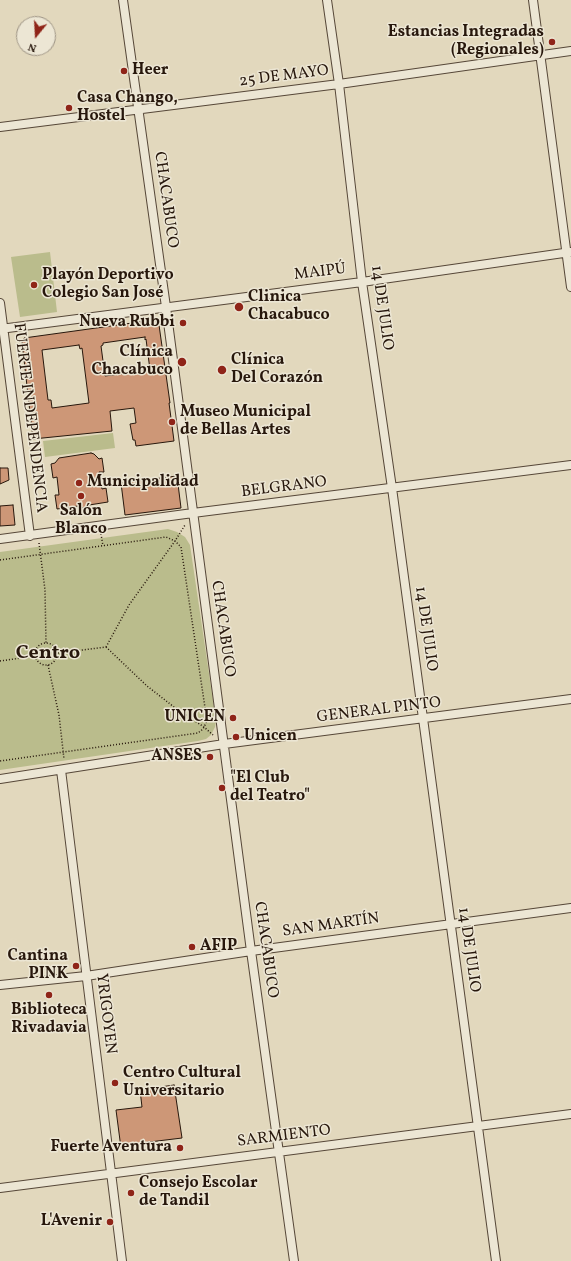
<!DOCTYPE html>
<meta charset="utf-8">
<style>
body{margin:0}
#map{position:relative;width:571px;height:1261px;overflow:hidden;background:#e2d8bd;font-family:Vollkorn,serif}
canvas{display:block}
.north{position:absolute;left:16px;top:16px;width:40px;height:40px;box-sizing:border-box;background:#ece6d4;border:1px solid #9d9384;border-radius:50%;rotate:198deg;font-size:11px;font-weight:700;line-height:16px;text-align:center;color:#27170c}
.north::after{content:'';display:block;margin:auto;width:14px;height:18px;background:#8f2418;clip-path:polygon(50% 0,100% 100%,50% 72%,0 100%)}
</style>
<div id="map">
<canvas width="571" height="1261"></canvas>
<div class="north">N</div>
</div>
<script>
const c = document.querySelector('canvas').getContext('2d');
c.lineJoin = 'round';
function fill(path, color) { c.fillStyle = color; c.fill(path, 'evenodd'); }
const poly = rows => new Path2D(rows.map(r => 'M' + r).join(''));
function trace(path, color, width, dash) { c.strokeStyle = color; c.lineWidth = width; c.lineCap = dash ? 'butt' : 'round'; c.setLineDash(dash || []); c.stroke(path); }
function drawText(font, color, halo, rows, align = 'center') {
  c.font = font + ' Vollkorn,serif'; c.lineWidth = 3; c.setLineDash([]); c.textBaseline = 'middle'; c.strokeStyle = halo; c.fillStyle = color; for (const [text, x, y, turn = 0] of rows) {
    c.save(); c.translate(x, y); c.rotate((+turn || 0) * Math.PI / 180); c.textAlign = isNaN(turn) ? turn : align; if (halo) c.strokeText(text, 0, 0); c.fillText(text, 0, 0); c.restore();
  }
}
fill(poly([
 [50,252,57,312,20,317,11,257],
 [113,433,115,448,45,457,43,441],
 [168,529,177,532,185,537,190,545,216,721,215,727,211,735,206,739,198,741,0,770,0,552]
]), '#babc8c');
const building = poly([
 [154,320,159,325,170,403,169,403,174,441,136,446,135,440,133,440,130,424,136,423,134,408,110,411,112,431,33,439,22,342,24,338,154,320],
 [145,337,145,340,146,339,150,370,105,376,101,346,103,345,103,343,145,337],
 [79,345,80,349,82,348,89,403,52,408,51,400,48,400,42,350,79,345],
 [91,453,94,454,99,459,102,458,104,472,99,472,102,489,106,488,108,502,89,505,89,507,79,508,78,506,57,509,55,495,59,495,57,477,53,478,51,464,55,463,59,458,91,453],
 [0,468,8,468,9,480,0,484,0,468],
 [177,476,181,508,125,515,121,483,177,476],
 [13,505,15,525,0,526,0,506,13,505],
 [174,1085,182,1138,141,1143,141,1145,121,1148,116,1110,142,1107,140,1090,174,1085]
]);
fill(building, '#cd9777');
trace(building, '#27170c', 1);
const minor = poly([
 [123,0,166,307,251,951,294,1261],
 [327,0,339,84,362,282,392,488,496,1261],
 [533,0,571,287],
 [0,127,339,84,571,51],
 [0,303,30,536],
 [0,329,362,282,571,252],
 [0,539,193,513,571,465],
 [61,770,122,1261],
 [0,779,224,744,571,699],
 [0,985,86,976,251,951,571,908],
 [0,1188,571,1114]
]);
trace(minor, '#564738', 10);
trace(poly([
 [101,534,103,546],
 [39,543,45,590,46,643],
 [0,560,166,537,175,541,181,547,207,721,203,729,198,733,0,761],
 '35 654a11 11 0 1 1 22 0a11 11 0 1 1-22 0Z',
 [106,647,129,605,175,541,185,525],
 [106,647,147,686,174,707,204,727,213,735],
 [58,653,106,647],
 [0,661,35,656],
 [48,665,59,715,64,759]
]), '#27170c', 1.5, [1, 2]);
trace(minor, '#ece6d4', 8);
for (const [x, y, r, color] of [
 [552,42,4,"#8f2418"],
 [124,71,4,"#8f2418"],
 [69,108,4,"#8f2418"],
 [34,285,4,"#8f2418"],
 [239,307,5,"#8f2418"],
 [183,323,4,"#8f2418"],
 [182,362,5,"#8f2418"],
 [222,370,5,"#8f2418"],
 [172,422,4,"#8f2418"],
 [79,483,4,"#8f2418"],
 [81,496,4,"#8f2418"],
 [233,718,4,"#8f2418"],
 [236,737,4,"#8f2418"],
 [210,757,4,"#8f2418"],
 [222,788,4,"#8f2418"],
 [192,947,4,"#8f2418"],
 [76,966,4,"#8f2418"],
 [49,995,4,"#8f2418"],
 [115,1083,4,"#8f2418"],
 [180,1148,4,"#8f2418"],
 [131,1193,4,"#8f2418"],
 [110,1222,4,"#8f2418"]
]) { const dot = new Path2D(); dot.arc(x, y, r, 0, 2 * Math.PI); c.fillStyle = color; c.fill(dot); trace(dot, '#ece6d4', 1.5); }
drawText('bold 16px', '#27170c', '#ece6d4', [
 ["Estancias Integradas",544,33,"right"],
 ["(Regionales)",544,51,"right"],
 ["Heer",132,71],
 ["Casa Chango,",77,99],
 ["Hostel",77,117],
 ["Playón Deportivo",42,276],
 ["Colegio San José",42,294],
 ["Clinica",248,298],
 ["Chacabuco",248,316],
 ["Nueva Rubbi",175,323,"right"],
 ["Clínica",173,353,"right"],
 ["Chacabuco",173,371,"right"],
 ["Clínica",231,361],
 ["Del Corazón",231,379],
 ["Museo Municipal",180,413],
 ["de Bellas Artes",180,431],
 ["Municipalidad",87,483],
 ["Salón",81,512,"center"],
 ["Blanco",81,530,"center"],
 ["UNICEN",225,718,"right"],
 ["Unicen",244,737],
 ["ANSES",202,757,"right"],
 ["\"El Club",230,779],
 ["del Teatro\"",230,797],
 ["AFIP",200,947],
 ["Cantina",68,957,"right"],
 ["PINK",68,975,"right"],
 ["Biblioteca",49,1011,"center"],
 ["Rivadavia",49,1029,"center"],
 ["Centro Cultural",123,1074],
 ["Universitario",123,1092],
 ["Fuerte Aventura",172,1148,"right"],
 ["Consejo Escolar",139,1184],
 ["de Tandil",139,1202],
 ["L'Avenir",102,1222,"right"]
], 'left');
drawText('16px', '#27170c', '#ece6d4', [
 ["25 DE MAYO",284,77,-7],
 ["CHACABUCO",165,200,82],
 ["MAIPÚ",320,273,-7],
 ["14 DE JULIO",381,308,82],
 ["FUERTE INDEPENDENCIA",29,418,83],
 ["BELGRANO",284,488,-7],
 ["CHACABUCO",222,629,82],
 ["14 DE JULIO",425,629,82],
 ["GENERAL PINTO",379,711,-7],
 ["SAN MARTÍN",331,926,-8],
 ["CHACABUCO",265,950,82],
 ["14 DE JULIO",468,950,82],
 ["YRIGOYEN",105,1014,83],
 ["SARMIENTO",284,1137,-7]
]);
drawText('bold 20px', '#27170c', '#ece6d4', [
 ["Centro",48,654]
]);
</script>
